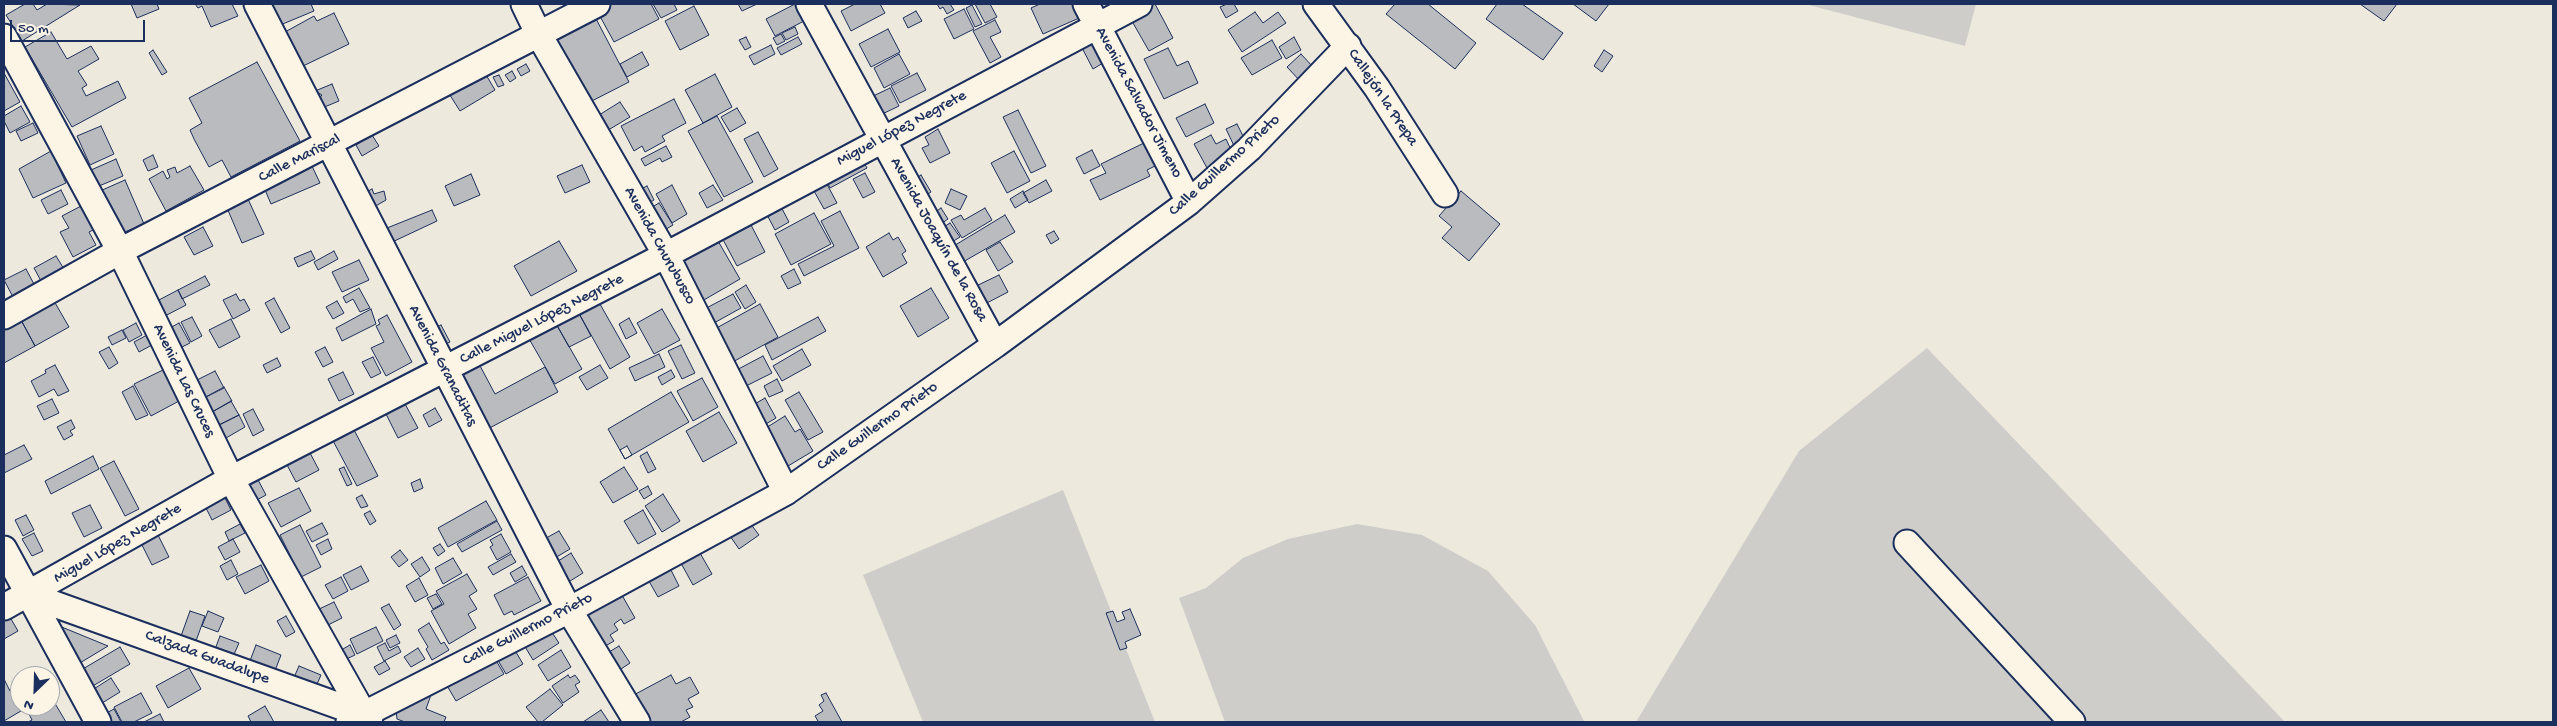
<!DOCTYPE html>
<meta charset="utf-8">
<style>
body{margin:0}
#map{position:relative;width:2557px;height:726px;overflow:hidden;background:#eee9dd;font-family:"Gochi Hand",sans-serif}
canvas{display:block}
.frame{position:absolute;inset:0;border:5px solid #1b2f5e;pointer-events:none}
.north{position:absolute;left:10px;top:666px;width:50px;height:50px;box-sizing:border-box;background:#fcf5e5;border:1px solid #a2a6af;border-radius:50%;rotate:204deg;font-size:14px;font-weight:700;line-height:20px;text-align:center;color:#1b2f5e}
.north::after{content:'';display:block;margin:auto;width:18px;height:22px;background:#1b2f5e;clip-path:polygon(50% 0,100% 100%,50% 72%,0 100%)}
.scale{position:absolute;left:10px;top:20px;width:135px;height:22px;box-sizing:border-box;border:2px solid #1b2f5e;border-top:0;padding-left:6px;font-size:15px;line-height:18px;white-space:nowrap;color:#1b2f5e;-webkit-text-stroke:4px #fcf5e5;paint-order:stroke}
</style>
<div id="map">
<canvas width="2557" height="726"></canvas>
<div class="frame"></div>
<div class="north">N</div>
<div class="scale">50 m</div>
</div>
<script>
const c = document.querySelector('canvas').getContext('2d');
c.lineJoin = 'round';
function fill(path, color) { c.fillStyle = color; c.fill(path, 'evenodd'); }
const poly = rows => new Path2D(rows.map(r => 'M' + r).join(''));
function trace(path, color, width, dash) { c.strokeStyle = color; c.lineWidth = width; c.lineCap = dash ? 'butt' : 'round'; c.setLineDash(dash || []); c.stroke(path); }
function drawText(font, color, halo, rows, align = 'center') {
  c.font = font + ' "Gochi Hand",sans-serif'; c.lineWidth = 4.5; c.setLineDash([]); c.textBaseline = 'middle'; c.strokeStyle = halo; c.fillStyle = color; for (const [text, x, y, turn = 0] of rows) {
    c.save(); c.translate(x, y); c.rotate((+turn || 0) * Math.PI / 180); c.textAlign = isNaN(turn) ? turn : align; if (halo) c.strokeText(text, 0, 0); c.fillText(text, 0, 0); c.restore();
  }
}
fill(poly([
 [1805,4,1976,4,1965,46],
 [1927,348,2285,722,1636,722,1799,451],
 [1063,490,1155,722,923,722,863,575],
 [1357,524,1422,535,1488,571,1535,625,1584,721,1225,722,1179,598,1206,588,1243,558,1288,539]
]), '#cfcdca');
const building = poly([
 [25,4,33,4,37,10,47,4,80,5,22,41,6,15,25,4],
 [131,4,157,4,159,9,137,18,131,4],
 [195,4,232,4,238,16,211,27,202,6,198,8,195,4],
 [270,4,311,4,314,11,273,28,270,4],
 [607,4,651,4,659,19,614,42,596,9,607,4],
 [653,4,674,4,677,10,661,18,653,4],
 [738,4,757,4,742,11,738,4],
 [795,4,804,21,775,36,766,19,795,4],
 [855,4,880,4,885,13,851,31,841,11,855,4],
 [937,4,950,4,954,10,947,14,943,7,940,9,937,4],
 [975,4,990,4,997,17,985,23,975,4],
 [1040,4,1081,4,1086,15,1043,34,1031,8,1040,4],
 [1151,4,1155,4,1173,38,1149,51,1129,16,1151,4],
 [1227,4,1234,4,1238,11,1226,18,1220,7,1227,4],
 [1395,4,1428,4,1476,43,1455,69,1386,14,1395,4],
 [1497,4,1522,4,1563,33,1543,60,1486,19,1497,4],
 [1573,4,1609,4,1596,21,1573,4],
 [2360,4,2397,4,2384,21,2360,4],
 [972,5,982,24,975,27,966,8,972,5],
 [694,6,709,35,680,50,665,21,694,6],
 [964,9,974,29,954,39,944,19,964,9],
 [916,11,922,21,908,28,903,18,916,11],
 [1255,12,1263,23,1278,12,1286,23,1242,52,1228,30,1255,12],
 [334,13,349,44,303,66,285,32,314,16,317,21,334,13],
 [593,13,629,82,584,105,548,37,593,13],
 [995,20,1001,32,990,37,1001,57,990,63,973,31,995,20],
 [795,27,798,34,786,40,782,33,795,27],
 [888,29,900,52,871,67,859,44,888,29],
 [51,32,67,59,91,46,99,59,78,71,87,85,82,88,86,96,118,81,126,98,72,127,25,47,51,32],
 [781,34,785,41,777,45,773,38,781,34],
 [746,37,751,47,745,50,739,40,746,37],
 [798,37,802,44,781,55,777,48,798,37],
 [1294,37,1301,50,1286,59,1279,47,1294,37],
 [1096,38,1108,60,1093,69,1081,46,1096,38],
 [1272,40,1282,58,1252,75,1241,58,1272,40],
 [771,45,775,54,754,65,749,56,771,45],
 [1168,48,1177,66,1188,61,1198,83,1164,99,1144,59,1168,48],
 [153,50,167,72,162,75,149,53,153,50],
 [1604,50,1613,56,1602,72,1594,66,1604,50],
 [642,52,649,65,627,77,620,64,642,52],
 [899,54,910,74,884,88,874,68,899,54],
 [1301,54,1314,68,1301,82,1287,67,1301,54],
 [257,62,300,141,231,177,222,160,209,167,194,139,190,130,202,123,189,98,257,62],
 [526,64,530,71,521,76,517,69,526,64],
 [482,68,495,90,460,111,446,89,482,68],
 [512,71,516,78,510,82,505,75,512,71],
 [4,73,20,102,4,111,4,73],
 [917,73,926,90,900,103,891,86,917,73],
 [715,74,732,107,703,123,685,90,715,74],
 [499,75,504,85,498,87,493,77,499,75],
 [332,84,339,101,322,108,318,100,322,95,315,91,332,84],
 [890,88,899,106,876,117,867,99,890,88],
 [674,99,686,123,662,136,665,141,645,152,642,146,634,151,621,126,674,99],
 [620,102,630,117,600,135,591,120,620,102],
 [1205,104,1214,123,1186,137,1176,118,1205,104],
 [21,106,30,122,10,133,4,121,4,116,21,106],
 [737,108,746,123,730,132,721,117,737,108],
 [1018,110,1046,166,1031,173,1003,117,1018,110],
 [717,116,753,182,724,197,688,131,717,116],
 [33,123,38,133,21,141,16,131,33,123],
 [1237,124,1247,144,1236,150,1226,129,1237,124],
 [101,126,114,154,90,165,77,136,101,126],
 [938,129,950,153,930,163,922,148,929,145,925,137,938,129],
 [758,132,778,169,764,177,744,139,758,132],
 [372,135,379,146,362,156,356,145,372,135],
 [1211,135,1216,144,1226,139,1232,152,1207,168,1194,144,1211,135],
 [1146,142,1157,165,1147,170,1150,176,1100,200,1090,180,1106,173,1101,164,1146,142],
 [666,146,672,157,662,162,660,158,645,166,641,159,666,146],
 [1092,150,1100,166,1084,174,1076,158,1092,150],
 [51,151,66,183,33,198,19,169,51,151],
 [1014,151,1030,181,1007,193,991,163,1014,151],
 [153,155,158,167,148,171,143,160,153,155],
 [860,156,867,168,830,188,824,176,860,156],
 [116,159,123,176,99,186,91,170,116,159],
 [311,164,320,183,271,204,263,185,311,164],
 [582,165,590,182,565,193,557,176,582,165],
 [190,166,204,190,166,211,149,179,163,171,167,179,170,177,167,170,175,167,177,173,190,166],
 [865,173,875,192,863,198,853,179,865,173],
 [471,174,480,195,454,206,445,186,471,174],
 [822,175,837,203,824,209,809,182,822,175],
 [921,175,931,192,919,200,909,183,921,175],
 [125,180,144,224,120,234,100,191,125,180],
 [1046,180,1052,191,1029,203,1023,193,1046,180],
 [672,185,687,214,672,223,656,194,672,185],
 [713,185,723,200,707,208,699,193,713,185],
 [647,186,654,200,641,207,633,193,647,186],
 [372,189,374,194,384,191,386,200,367,211,359,196,372,189],
 [951,189,967,196,960,210,945,203,951,189],
 [61,190,68,204,48,214,41,200,61,190],
 [1023,191,1028,200,1015,208,1010,199,1023,191],
 [1461,191,1500,224,1469,261,1442,238,1452,227,1439,216,1461,191],
 [248,199,264,234,242,243,227,208,248,199],
 [659,203,673,225,656,235,644,212,659,203],
 [779,203,789,222,775,230,765,211,779,203],
 [83,205,95,229,89,232,96,245,73,257,60,232,69,228,62,216,83,205],
 [941,208,948,219,935,228,928,217,941,208],
 [985,208,992,220,962,238,951,220,961,215,964,220,985,208],
 [432,210,437,221,388,244,382,230,432,210],
 [840,211,859,248,804,276,798,264,834,246,821,221,840,211],
 [814,213,831,244,791,265,775,234,814,213],
 [1005,215,1015,232,956,266,947,250,1005,215],
 [950,223,960,237,944,247,934,233,950,223],
 [751,225,765,252,737,266,719,232,725,230,729,237,751,225],
 [203,227,213,246,194,255,184,237,203,227],
 [1054,231,1059,239,1051,244,1046,235,1054,231],
 [889,233,893,240,898,237,906,251,902,254,907,263,883,277,866,247,889,233],
 [714,234,740,279,697,304,670,259,714,234],
 [559,241,577,271,531,296,514,266,559,241],
 [1000,242,1013,262,998,271,986,250,1000,242],
 [311,251,315,259,298,267,294,258,311,251],
 [334,251,338,259,318,270,314,262,334,251],
 [56,256,64,269,41,281,34,268,56,256],
 [359,260,369,280,342,292,332,272,359,260],
 [26,269,35,286,13,297,4,280,26,269],
 [794,269,801,283,788,289,781,276,794,269],
 [999,275,1008,292,981,306,972,288,999,275],
 [205,276,210,285,182,299,178,290,205,276],
 [746,285,756,302,745,309,735,292,746,285],
 [359,288,370,308,360,312,353,299,346,303,343,297,359,288],
 [931,288,949,318,918,337,900,306,931,288],
 [178,290,186,305,165,316,157,301,178,290],
 [236,294,240,301,244,299,250,310,233,319,223,300,236,294],
 [733,294,741,308,705,328,697,313,733,294],
 [596,297,630,357,610,369,576,308,596,297],
 [274,298,290,328,281,333,265,303,274,298],
 [54,301,69,327,35,346,21,320,54,301],
 [337,301,344,313,333,319,326,307,337,301],
 [760,304,778,337,731,363,713,330,760,304],
 [576,308,591,336,569,347,554,320,576,308],
 [371,309,376,324,342,341,336,328,371,309],
 [662,309,680,340,654,354,637,323,662,309],
 [387,315,412,362,386,376,371,348,384,342,376,326,380,324,378,320,387,315],
 [192,317,202,336,191,342,181,322,192,317],
 [818,317,826,331,772,360,765,345,818,317],
 [629,318,637,333,626,339,619,324,629,318],
 [231,319,240,337,219,348,209,330,231,319],
 [21,320,35,346,4,363,4,329,21,320],
 [555,322,582,369,555,384,528,337,555,322],
 [136,323,142,335,129,342,123,330,136,323],
 [179,323,190,343,178,349,168,329,179,323],
 [441,325,450,342,437,348,428,332,441,325],
 [122,330,126,338,112,345,108,337,122,330],
 [147,335,152,345,139,352,134,342,147,335],
 [681,345,695,373,682,379,668,351,681,345],
 [109,347,118,363,109,369,99,352,109,347],
 [325,347,333,362,323,367,315,352,325,347],
 [802,349,811,365,782,381,773,366,802,349],
 [659,354,665,367,635,381,629,368,659,354],
 [763,356,772,373,738,390,729,374,763,356],
 [373,357,381,373,371,378,362,362,373,357],
 [277,358,281,366,267,373,263,365,277,358],
 [478,362,495,394,545,367,558,392,480,433,450,377,478,362],
 [55,365,69,391,58,396,54,389,39,397,31,381,46,373,45,370,55,365],
 [600,365,608,378,587,390,579,377,600,365],
 [163,370,179,401,151,416,134,384,163,370],
 [671,370,675,377,662,385,658,377,671,370],
 [215,371,224,388,204,398,195,381,215,371],
 [343,372,354,394,339,401,328,379,343,372],
 [702,378,718,407,693,421,677,391,702,378],
 [777,379,783,391,769,397,764,386,777,379],
 [133,386,148,415,136,420,122,392,133,386],
 [224,387,232,401,212,412,204,398,224,387],
 [671,392,689,422,625,459,608,429,671,392],
 [799,392,823,432,808,440,785,400,799,392],
 [765,398,776,418,759,428,748,408,765,398],
 [52,399,59,413,44,420,37,406,52,399],
 [403,400,418,428,398,438,384,410,403,400],
 [231,401,239,415,219,425,212,412,231,401],
 [435,408,442,420,429,427,423,415,435,408],
 [253,409,264,430,253,436,243,414,253,409],
 [719,412,737,443,703,462,686,431,719,412],
 [239,415,245,427,226,438,219,425,239,415],
 [785,416,795,432,800,429,813,451,783,469,761,431,785,416],
 [71,420,75,428,70,431,73,435,64,440,57,427,71,420],
 [352,426,378,476,357,486,331,437,352,426],
 [24,445,32,459,4,473,4,455,24,445],
 [627,446,632,455,625,459,620,450,627,446],
 [309,451,319,470,296,482,286,463,309,451],
 [647,452,656,469,648,473,640,456,647,452],
 [93,456,99,469,51,494,45,481,93,456],
 [114,461,139,509,125,516,100,468,114,461],
 [344,467,352,484,347,486,339,469,344,467],
 [624,467,638,489,613,503,600,482,624,467],
 [256,476,266,495,255,501,245,482,256,476],
 [420,479,423,488,414,492,411,483,420,479],
 [648,486,652,494,644,499,639,491,648,486],
 [299,488,311,511,281,527,268,503,299,488],
 [663,494,680,521,662,532,645,506,663,494],
 [362,495,368,506,361,508,356,498,362,495],
 [224,496,231,510,212,520,205,506,224,496],
 [486,501,497,520,448,547,438,528,486,501],
 [90,505,102,528,84,537,72,513,90,505],
 [643,510,656,534,638,544,624,521,643,510],
 [370,511,376,521,370,525,364,514,370,511],
 [26,515,34,530,23,536,15,520,26,515],
 [744,515,759,535,739,549,730,536,723,541,718,534,744,515],
 [497,521,502,530,462,552,457,544,497,521],
 [322,523,328,534,312,542,306,531,322,523],
 [240,524,245,533,229,541,225,532,240,524],
 [300,525,321,567,301,577,280,535,300,525],
 [559,531,570,549,548,562,537,543,559,531],
 [34,533,43,551,32,556,22,539,34,533],
 [501,534,511,552,497,560,490,547,493,545,490,540,501,534],
 [158,535,169,557,152,565,141,543,158,535],
 [711,536,716,544,700,553,712,574,693,585,677,556,711,536],
 [233,539,240,552,225,560,218,547,233,539],
 [328,539,332,549,321,555,316,545,328,539],
 [440,544,445,551,438,556,433,548,440,544],
 [400,550,408,560,399,567,391,557,400,550],
 [571,553,583,573,562,586,550,566,571,553],
 [511,554,516,562,493,575,488,567,511,554],
 [422,557,430,570,420,577,411,564,422,557],
 [453,558,462,573,443,584,435,568,453,558],
 [231,560,238,574,227,580,220,566,231,560],
 [668,564,679,586,658,597,646,576,668,564],
 [261,565,269,581,245,594,236,577,261,565],
 [361,566,369,581,351,590,343,575,361,566],
 [522,566,527,575,515,582,510,573,522,566],
 [467,574,477,591,469,596,477,609,468,614,476,628,449,644,431,611,444,604,436,591,467,574],
 [341,577,348,591,333,599,325,585,341,577],
 [528,577,541,601,514,615,512,611,504,615,494,595,528,577],
 [419,578,428,595,415,602,406,586,419,578],
 [619,590,635,618,624,624,621,619,614,624,618,630,610,635,614,641,602,648,581,613,619,590],
 [436,594,442,604,433,609,427,598,436,594],
 [334,602,342,618,324,627,315,611,334,602],
 [389,604,401,625,394,630,381,608,389,604],
 [1130,609,1141,635,1125,642,1127,648,1120,650,1106,613,1113,611,1117,622,1125,619,1122,612,1130,609],
 [190,611,205,616,196,641,181,636,190,611],
 [208,611,224,618,218,632,202,626,208,611],
 [7,612,18,631,4,639,4,614,7,612],
 [286,616,295,632,286,637,277,621,286,616],
 [52,623,108,646,70,669,52,623],
 [429,623,441,644,444,642,449,650,432,660,426,649,428,647,418,630,429,623],
 [376,627,383,641,357,654,350,639,376,627],
 [549,628,559,643,533,660,524,645,549,628],
 [396,635,400,643,390,648,386,640,396,635],
 [220,636,239,643,232,659,214,652,220,636],
 [385,643,389,651,398,646,401,652,384,661,377,647,385,643],
 [256,645,281,655,273,676,248,666,256,645],
 [350,645,355,655,340,662,336,653,350,645],
 [619,646,630,663,615,673,604,655,619,646],
 [120,647,130,664,86,690,76,673,120,647],
 [513,647,523,664,506,674,496,657,513,647],
 [418,648,425,659,411,667,404,657,418,648],
 [561,650,571,667,548,681,538,665,561,650],
 [494,657,504,674,456,701,446,684,494,657],
 [385,661,390,669,379,675,374,667,385,661],
 [299,666,321,675,314,691,292,682,299,666],
 [189,668,201,689,168,708,156,686,189,668],
 [568,675,570,678,575,675,580,682,575,685,579,692,563,703,552,686,568,675],
 [671,675,676,684,690,677,699,693,688,699,693,707,686,710,690,717,681,722,645,722,630,697,671,675],
 [111,678,120,692,94,708,86,694,111,678],
 [4,679,10,691,20,685,20,706,50,706,50,695,66,722,28,722,32,720,26,708,4,721,4,679],
 [550,689,563,705,542,722,538,722,526,707,550,689],
 [432,692,426,709,446,717,444,722,405,722,397,719,396,710,432,692],
 [141,693,152,713,134,722,122,722,114,707,141,693],
 [826,693,842,722,816,722,818,721,815,716,823,711,819,705,824,701,821,695,826,693],
 [265,706,274,722,251,722,248,716,265,706],
 [114,709,121,722,99,722,97,718,114,709],
 [601,710,609,722,583,722,601,710],
 [160,714,164,722,144,722,160,714]
]);
fill(building, '#babbbe');
trace(building, '#1b2f5e', 1);
const minor = poly([
 [257,4,569,610,637,722],
 [524,4,539,35,666,255,786,492],
 [809,4,995,345],
 [1086,4,1189,202],
 [1316,4,1377,88,1445,194],
 [4,37,120,251,231,479,368,722],
 [4,316,120,251,597,4],
 [1907,543,2072,722],
 [4,549,98,722],
 [29,595,370,717],
 [4,607,231,479,666,255,1139,4],
 [349,722,569,610,786,492,995,345,1189,202,1249,149,1348,46]
]);
trace(minor, '#1b2f5e', 29);
trace(minor, '#fcf5e5', 25);
drawText('16px', '#1b2f5e', '#fcf5e5', [
 ["Callejón la Prepa",1382,98,56],
 ["Avenida Salvador Jimeno",1138,103,62],
 ["Miguel López Negrete",902,129,-28],
 ["Calle Mariscal",300,159,-27],
 ["Calle Guillermo Prieto",1225,166,-42],
 ["Avenida Joaquín de la Rosa",938,240,61],
 ["Avenida Churubusco",659,246,61],
 ["Calle Miguel López Negrete",542,320,-27],
 ["Avenida Granaditas",442,366,63],
 ["Avenida Las Cruces",183,381,64],
 ["Calle Guillermo Prieto",878,427,-35],
 ["Miguel López Negrete",118,544,-30],
 ["Calle Guillermo Prieto",528,630,-27],
 ["Calzada Guadalupe",207,658,20]
]);
</script>
